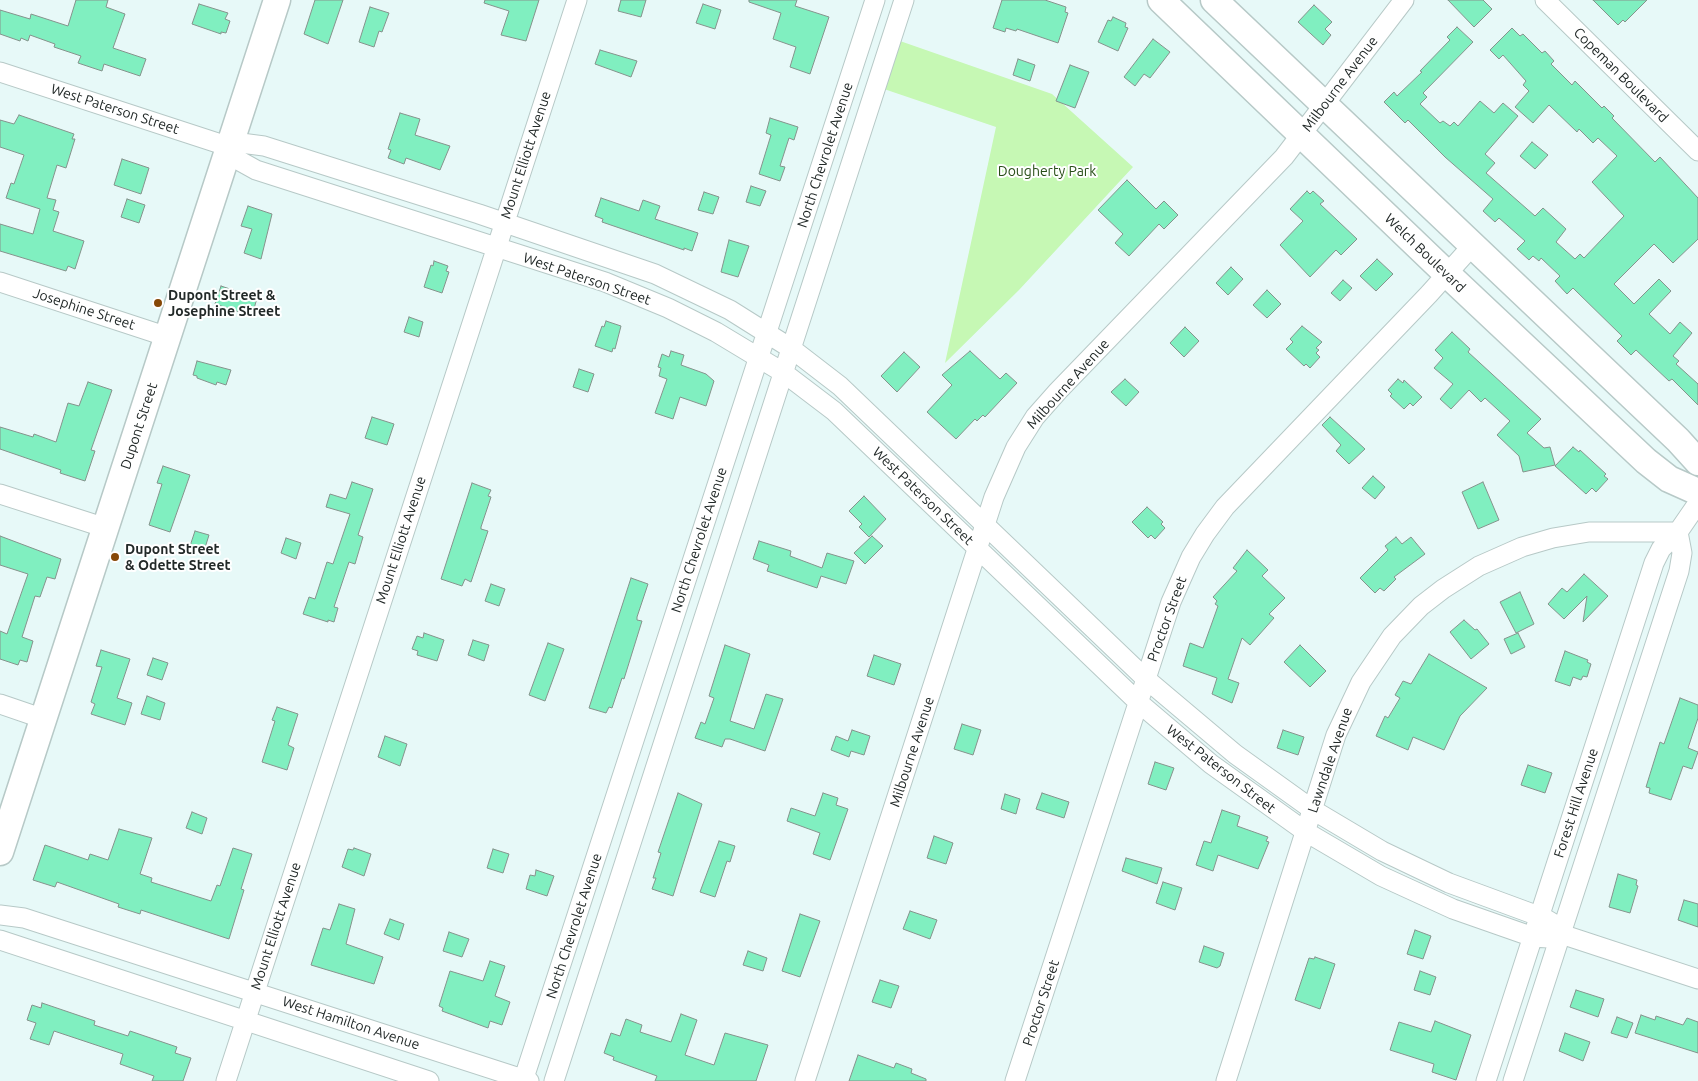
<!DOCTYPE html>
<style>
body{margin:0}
canvas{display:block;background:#e7f9f8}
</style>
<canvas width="1698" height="1081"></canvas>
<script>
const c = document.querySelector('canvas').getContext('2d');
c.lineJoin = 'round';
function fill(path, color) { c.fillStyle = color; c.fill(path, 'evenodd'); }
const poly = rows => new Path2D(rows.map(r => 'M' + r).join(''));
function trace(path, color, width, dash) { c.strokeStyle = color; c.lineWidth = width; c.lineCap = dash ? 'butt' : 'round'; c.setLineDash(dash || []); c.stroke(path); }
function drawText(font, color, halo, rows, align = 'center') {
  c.font = font + ' Ubuntu,sans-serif'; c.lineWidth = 4; c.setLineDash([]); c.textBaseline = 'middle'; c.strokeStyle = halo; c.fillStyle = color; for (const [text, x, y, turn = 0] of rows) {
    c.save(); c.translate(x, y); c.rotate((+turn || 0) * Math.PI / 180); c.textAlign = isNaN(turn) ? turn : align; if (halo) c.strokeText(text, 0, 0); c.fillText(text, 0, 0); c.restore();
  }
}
fill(poly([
 [900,41,1052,94,1133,167,1019,290,945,363,996,127,884,89]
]), '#c6f8b4');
const building = poly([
 [76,0,108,0,106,7,125,14,113,48,146,59,140,76,104,64,102,71,78,63,81,56,54,47,55,44,30,35,28,41,21,38,20,41,0,34,0,10,30,19,31,14,68,26,76,0],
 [315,0,343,0,328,44,304,34,315,0],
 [485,0,539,0,526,41,501,35,509,11,484,3,485,0],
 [621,0,646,0,641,17,618,11,621,0],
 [749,0,797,0,795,6,829,17,810,74,790,67,796,47,773,39,781,13,749,2,749,0],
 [1002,0,1045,0,1066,7,1065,12,1068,13,1058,43,1017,29,1016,31,1006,28,1005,32,993,28,1002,0],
 [1448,0,1483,0,1492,9,1474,27,1448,0],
 [1593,0,1647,0,1625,22,1623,20,1618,25,1593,0],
 [199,4,228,13,225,19,230,21,226,33,221,32,221,34,192,24,199,4],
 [703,4,721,10,715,29,696,23,703,4],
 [1314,5,1332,22,1325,29,1331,35,1323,45,1298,22,1314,5],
 [370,7,389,13,382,32,379,31,374,47,359,42,370,7],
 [1113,17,1126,23,1125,27,1128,28,1118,51,1098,42,1108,20,1111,21,1113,17],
 [1457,27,1473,42,1423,93,1427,97,1420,104,1440,123,1443,121,1450,126,1454,122,1458,126,1480,101,1494,113,1503,103,1518,116,1485,154,1495,163,1486,173,1535,216,1543,208,1566,229,1556,242,1575,259,1580,254,1584,258,1624,216,1592,182,1617,156,1598,138,1593,143,1579,129,1577,132,1549,105,1533,123,1515,107,1529,91,1523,85,1526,81,1503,55,1499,59,1490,50,1512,28,1520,36,1523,34,1542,53,1545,51,1554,61,1551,64,1572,85,1575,81,1602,108,1604,106,1614,116,1612,118,1655,162,1660,157,1698,198,1698,239,1673,263,1654,244,1614,284,1634,304,1659,279,1671,291,1649,314,1670,334,1680,322,1692,333,1673,356,1679,361,1676,364,1698,384,1698,405,1672,379,1669,381,1636,350,1631,355,1617,341,1622,336,1575,290,1573,288,1567,294,1555,281,1560,276,1541,258,1539,261,1533,256,1529,260,1517,249,1525,241,1499,218,1495,222,1483,211,1493,199,1445,157,1408,120,1405,123,1384,102,1394,92,1397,96,1422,72,1420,71,1450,40,1447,37,1457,27],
 [1153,39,1170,52,1150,78,1144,74,1135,86,1124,77,1153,39],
 [600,50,637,61,631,77,595,64,600,50],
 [1018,59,1035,65,1030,81,1013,75,1018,59],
 [1070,65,1089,72,1075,108,1056,101,1070,65],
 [400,113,420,119,415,135,450,146,440,170,406,158,404,164,388,158,391,150,388,149,400,113],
 [19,115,74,134,72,139,75,139,66,168,57,165,47,198,56,200,53,210,59,212,53,231,84,241,75,269,68,266,66,271,0,251,0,224,33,234,40,209,6,198,11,183,14,184,24,155,0,147,0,120,14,124,19,115],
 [770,118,798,127,794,140,789,138,780,166,785,167,780,181,759,174,771,135,766,133,770,118],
 [1532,142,1548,155,1535,169,1520,156,1532,142],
 [122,159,149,168,141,194,114,185,122,159],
 [1127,180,1156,209,1164,201,1178,215,1164,229,1159,224,1129,256,1115,243,1123,234,1098,210,1127,180],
 [751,186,766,191,760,206,746,202,751,186],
 [1307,191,1310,194,1313,191,1324,201,1320,204,1357,239,1341,255,1336,250,1310,277,1280,245,1303,221,1290,209,1307,191],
 [704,192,719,197,713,214,698,210,704,192],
 [601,198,639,211,643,200,660,206,655,219,698,233,692,251,684,248,684,250,602,222,603,219,595,216,601,198],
 [127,199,145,205,139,223,121,217,127,199],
 [248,206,272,214,261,259,244,253,252,229,241,226,248,206],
 [729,240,749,246,738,277,721,272,729,240],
 [1377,259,1393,274,1376,291,1360,276,1377,259],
 [434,261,448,266,446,271,449,272,442,293,424,287,431,265,433,266,434,261],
 [1231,267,1243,279,1228,295,1216,283,1231,267],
 [1343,280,1352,288,1340,301,1331,293,1343,280],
 [221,286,257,298,252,316,215,304,221,286],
 [1267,290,1281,304,1267,318,1253,305,1267,290],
 [409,317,423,322,419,337,404,332,409,317],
 [606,321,621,326,615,349,613,348,612,352,595,346,602,326,604,327,606,321],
 [1302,326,1322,342,1316,348,1319,350,1316,353,1320,357,1310,368,1306,364,1304,366,1286,349,1293,342,1290,339,1302,326],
 [1185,327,1199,341,1184,357,1170,343,1185,327],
 [1452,332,1470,349,1468,352,1541,419,1527,433,1544,448,1550,447,1555,465,1523,472,1519,456,1497,435,1510,421,1485,398,1481,402,1469,390,1451,409,1440,399,1453,384,1434,368,1443,358,1435,350,1452,332],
 [671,351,684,355,681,365,706,374,714,381,706,406,680,397,673,419,655,413,667,379,659,376,661,368,658,367,662,354,669,357,671,351],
 [970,351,1000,379,1006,373,1017,383,985,417,983,415,977,421,975,419,956,439,927,412,952,385,942,375,970,351],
 [904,352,920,367,897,392,881,376,904,352],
 [197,361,231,370,226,385,217,382,216,385,197,378,197,376,193,375,197,361],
 [579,369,594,374,588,392,573,387,579,369],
 [1125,379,1139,392,1126,406,1111,392,1125,379],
 [1398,379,1403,383,1404,380,1422,397,1413,406,1410,403,1404,409,1390,396,1392,394,1388,390,1398,379],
 [88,382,112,390,91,450,95,451,85,481,60,473,61,470,0,449,0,427,33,437,34,434,56,442,68,403,79,406,88,382],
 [372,417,394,424,387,445,365,438,372,417],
 [1330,417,1365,449,1349,464,1336,451,1341,445,1322,425,1330,417],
 [1573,447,1579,452,1580,450,1606,474,1604,476,1608,479,1596,492,1592,488,1586,494,1555,466,1573,447],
 [163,466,190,475,170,532,149,525,162,484,157,483,163,466],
 [1373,476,1385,487,1375,499,1362,488,1373,476],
 [352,482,373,489,358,535,363,537,355,564,349,562,334,607,338,608,334,622,328,620,328,622,303,614,309,597,315,599,327,562,333,564,350,514,326,507,330,494,346,499,352,482],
 [1483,482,1499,520,1478,529,1462,492,1483,482],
 [472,483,491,490,488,496,491,497,481,527,481,529,488,531,471,582,465,579,462,586,441,579,472,483],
 [864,496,886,519,869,537,859,527,862,524,849,511,864,496],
 [1147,507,1163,522,1161,524,1165,528,1155,539,1151,535,1148,538,1132,522,1147,507],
 [195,531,209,535,204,551,190,546,195,531],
 [0,536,61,559,55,579,47,577,40,597,35,596,22,637,33,641,27,662,20,660,18,665,0,659,0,631,7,634,28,574,0,565,0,536],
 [872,536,883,546,865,564,854,553,872,536],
 [1396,537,1402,544,1411,537,1425,554,1394,577,1396,579,1384,591,1380,588,1375,593,1360,578,1388,550,1385,546,1396,537],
 [286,538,301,543,296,559,281,553,286,538],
 [759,541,791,551,790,556,822,568,827,553,854,561,846,584,821,576,817,588,767,571,769,565,753,559,759,541],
 [1247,550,1268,570,1262,576,1285,598,1269,614,1274,618,1250,645,1242,638,1228,679,1239,683,1232,703,1212,694,1217,678,1183,666,1190,643,1203,648,1218,606,1215,604,1217,601,1213,597,1237,571,1233,568,1247,550],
 [1584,574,1608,596,1583,622,1587,596,1564,619,1548,604,1562,588,1567,592,1584,574],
 [631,578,648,584,637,617,637,620,642,621,624,679,622,678,612,708,609,707,606,713,589,708,631,578],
 [491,584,505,589,499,606,485,601,491,584],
 [1520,592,1534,624,1516,633,1500,602,1520,592],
 [1464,620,1475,630,1477,629,1489,644,1471,659,1450,632,1464,620],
 [424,633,444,640,437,661,417,655,418,651,412,649,417,636,423,638,424,633],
 [1518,633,1525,647,1511,654,1504,639,1518,633],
 [473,640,489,645,484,661,468,655,473,640],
 [548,643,564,649,545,701,529,695,548,643],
 [725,645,750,654,730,721,754,729,766,694,783,699,765,751,730,739,725,739,722,747,695,738,701,722,705,724,714,698,709,696,725,645],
 [1300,645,1326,671,1310,687,1284,662,1300,645],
 [101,650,130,659,117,698,132,703,125,725,91,714,95,704,91,702,102,667,96,666,101,650],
 [1565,651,1588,660,1587,662,1591,664,1587,677,1583,676,1581,680,1573,677,1570,686,1555,681,1565,651],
 [1429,654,1487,688,1460,716,1444,750,1413,737,1408,750,1376,736,1385,716,1388,718,1400,698,1395,695,1403,681,1411,684,1429,654],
 [874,655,901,664,894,685,867,676,874,655],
 [153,658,168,663,162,680,147,675,153,658],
 [147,696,165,703,160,720,141,714,147,696],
 [1680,698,1698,705,1698,718,1688,748,1698,752,1692,769,1683,766,1671,800,1649,793,1650,788,1646,787,1660,742,1664,744,1680,698],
 [277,707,298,714,288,745,294,748,287,770,262,762,275,721,272,720,277,707],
 [962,724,981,730,973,755,954,749,962,724],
 [852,730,870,736,864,755,851,751,849,757,831,750,836,736,848,741,852,730],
 [1283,730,1304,737,1298,755,1277,748,1283,730],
 [385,736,407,744,400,766,378,757,385,736],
 [1155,762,1174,768,1166,790,1148,784,1155,762],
 [1528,765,1552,773,1545,793,1521,785,1528,765],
 [678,793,702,804,673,896,652,889,656,878,653,878,661,853,658,852,678,793],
 [823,793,838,798,836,805,848,809,830,860,813,854,820,833,787,821,791,808,815,816,823,793],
 [1042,793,1069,802,1064,818,1036,809,1042,793],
 [1005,794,1020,799,1016,814,1001,809,1005,794],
 [1222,810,1240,816,1237,826,1268,837,1266,841,1269,842,1258,869,1218,855,1213,871,1196,865,1204,841,1211,843,1222,810],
 [192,812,207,818,202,834,186,828,192,812],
 [119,829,152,838,140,874,152,878,151,882,211,901,217,885,220,886,233,848,252,854,241,889,244,890,229,939,141,910,140,914,118,907,119,904,57,882,55,887,33,880,45,845,88,860,90,854,108,860,119,829],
 [934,836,953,843,946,864,927,858,934,836],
 [719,841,735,846,730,862,727,861,715,897,700,892,719,841],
 [354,848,371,854,364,876,342,867,348,849,353,850,354,848],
 [493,849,509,854,503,873,487,868,493,849],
 [1126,858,1162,868,1157,884,1122,871,1126,858],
 [536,870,554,876,547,896,526,889,530,875,535,876,536,870],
 [1618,874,1637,880,1636,885,1638,886,1630,913,1609,907,1618,874],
 [1163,882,1182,888,1175,910,1156,903,1163,882],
 [1684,900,1698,904,1698,927,1678,920,1684,900],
 [339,904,355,909,346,944,383,957,374,984,311,965,323,928,330,930,339,904],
 [910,911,937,920,930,939,903,929,910,911],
 [800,914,820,921,800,977,782,971,800,914],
 [390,919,404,924,399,940,384,934,390,919],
 [1415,930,1431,936,1423,959,1407,954,1415,930],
 [449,932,469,939,462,957,443,951,449,932],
 [1204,946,1224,953,1220,966,1217,968,1199,962,1204,946],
 [748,951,767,958,763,971,743,965,748,951],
 [1315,957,1335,964,1320,1009,1295,1000,1309,958,1314,959,1315,957],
 [490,961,505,966,495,996,510,1002,502,1025,490,1021,488,1028,442,1011,443,1008,439,1006,450,971,483,981,490,961],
 [1420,971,1436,977,1430,995,1414,990,1420,971],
 [880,980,899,986,891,1008,872,1002,880,980],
 [1576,990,1604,999,1598,1017,1570,1007,1576,990],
 [42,1003,95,1021,94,1025,128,1036,130,1031,177,1047,175,1053,191,1058,183,1081,152,1081,154,1076,120,1064,123,1054,54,1031,49,1045,30,1039,36,1023,27,1020,32,1005,41,1008,42,1003],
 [681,1014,697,1020,685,1055,714,1065,725,1033,768,1045,756,1081,655,1081,657,1076,613,1060,614,1057,604,1053,611,1033,620,1036,626,1019,642,1025,640,1032,671,1042,681,1014],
 [1641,1015,1655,1020,1656,1016,1683,1025,1687,1018,1698,1022,1698,1053,1635,1033,1641,1015],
 [1617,1017,1633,1023,1627,1038,1611,1033,1617,1017],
 [1435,1021,1471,1035,1456,1080,1432,1072,1434,1064,1390,1050,1399,1022,1431,1032,1435,1021],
 [1565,1033,1590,1042,1583,1061,1559,1051,1565,1033],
 [858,1055,894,1068,896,1063,912,1069,911,1073,926,1079,926,1081,849,1081,858,1055]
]);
fill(building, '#80efc0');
trace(building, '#85938c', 1);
const street = poly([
 [1545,0,1698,151],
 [0,72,230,147,241,143,264,146,479,214,655,274,730,310,792,349,840,386,1146,679,1235,754,1313,810,1382,851,1449,883,1544,918,1554,924,1561,934],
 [230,147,238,160,256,170,605,282,668,308,716,332,784,373,834,411,1138,702,1211,764,1306,832,1381,876,1453,909,1533,937,1548,938,1561,934,1698,979],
 [0,282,168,337],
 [0,494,106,528],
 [0,704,44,719],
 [0,915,24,918,529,1081],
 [0,940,429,1081],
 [226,1081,577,0],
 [523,1081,875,0],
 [554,1081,904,0],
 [805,1081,994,497,1016,447,1035,417,1058,391,1284,157,1404,0],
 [1015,1081,1171,602,1191,557,1205,534,1225,507,1429,294,1472,246],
 [1226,1081,1336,735,1361,682,1392,636,1421,606,1443,589,1479,566,1522,547,1553,538,1589,532,1678,532],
 [1486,1081,1654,563,1661,549,1678,532,1698,503],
 [1513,1081,1679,571,1682,553,1678,532]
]);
const secondary = poly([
 [1161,0,1446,273,1646,461,1669,479,1698,492],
 [1214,0,1678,440,1698,462],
 [0,852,277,0]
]);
trace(street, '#b7c9c7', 21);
trace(secondary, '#b7c9c7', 29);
trace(street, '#fff', 19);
trace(secondary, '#fff', 26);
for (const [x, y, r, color] of [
 [158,303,5,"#864807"],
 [115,557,5,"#864807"]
]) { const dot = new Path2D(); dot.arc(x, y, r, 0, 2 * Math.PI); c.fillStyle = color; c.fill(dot); trace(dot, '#fff', 2); }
drawText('14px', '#222928', '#fff', [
 ["Copeman Boulevard",1621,75,45],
 ["Milbourne Avenue",1340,84,-53],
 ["West Paterson Street",115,109,18],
 ["Mount Elliott Avenue",526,155,-72],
 ["North Chevrolet Avenue",825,155,-72],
 ["Welch Boulevard",1425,253,44],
 ["West Paterson Street",587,279,19],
 ["Josephine Street",84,309,18],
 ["Milbourne Avenue",1068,384,-48],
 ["Dupont Street",139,426,-72],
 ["West Paterson Street",923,496,44],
 ["Mount Elliott Avenue",401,540,-72],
 ["North Chevrolet Avenue",699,540,-72],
 ["Proctor Street",1167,619,-70],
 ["Milbourne Avenue",912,752,-72],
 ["Lawndale Avenue",1330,760,-71],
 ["West Paterson Street",1221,769,38],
 ["Forest Hill Avenue",1576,803,-72],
 ["Mount Elliott Avenue",276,926,-72],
 ["North Chevrolet Avenue",574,926,-72],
 ["Proctor Street",1041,1003,-72],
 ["West Hamilton Avenue",351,1023,18]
]);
drawText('14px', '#284e18', '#fff', [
 ["Dougherty Park",1047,171]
]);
drawText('bold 14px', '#222928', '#fff', [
 ["Dupont Street &",168,295],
 ["Josephine Street",168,311],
 ["Dupont Street",125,549],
 ["& Odette Street",125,565]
], 'left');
</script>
